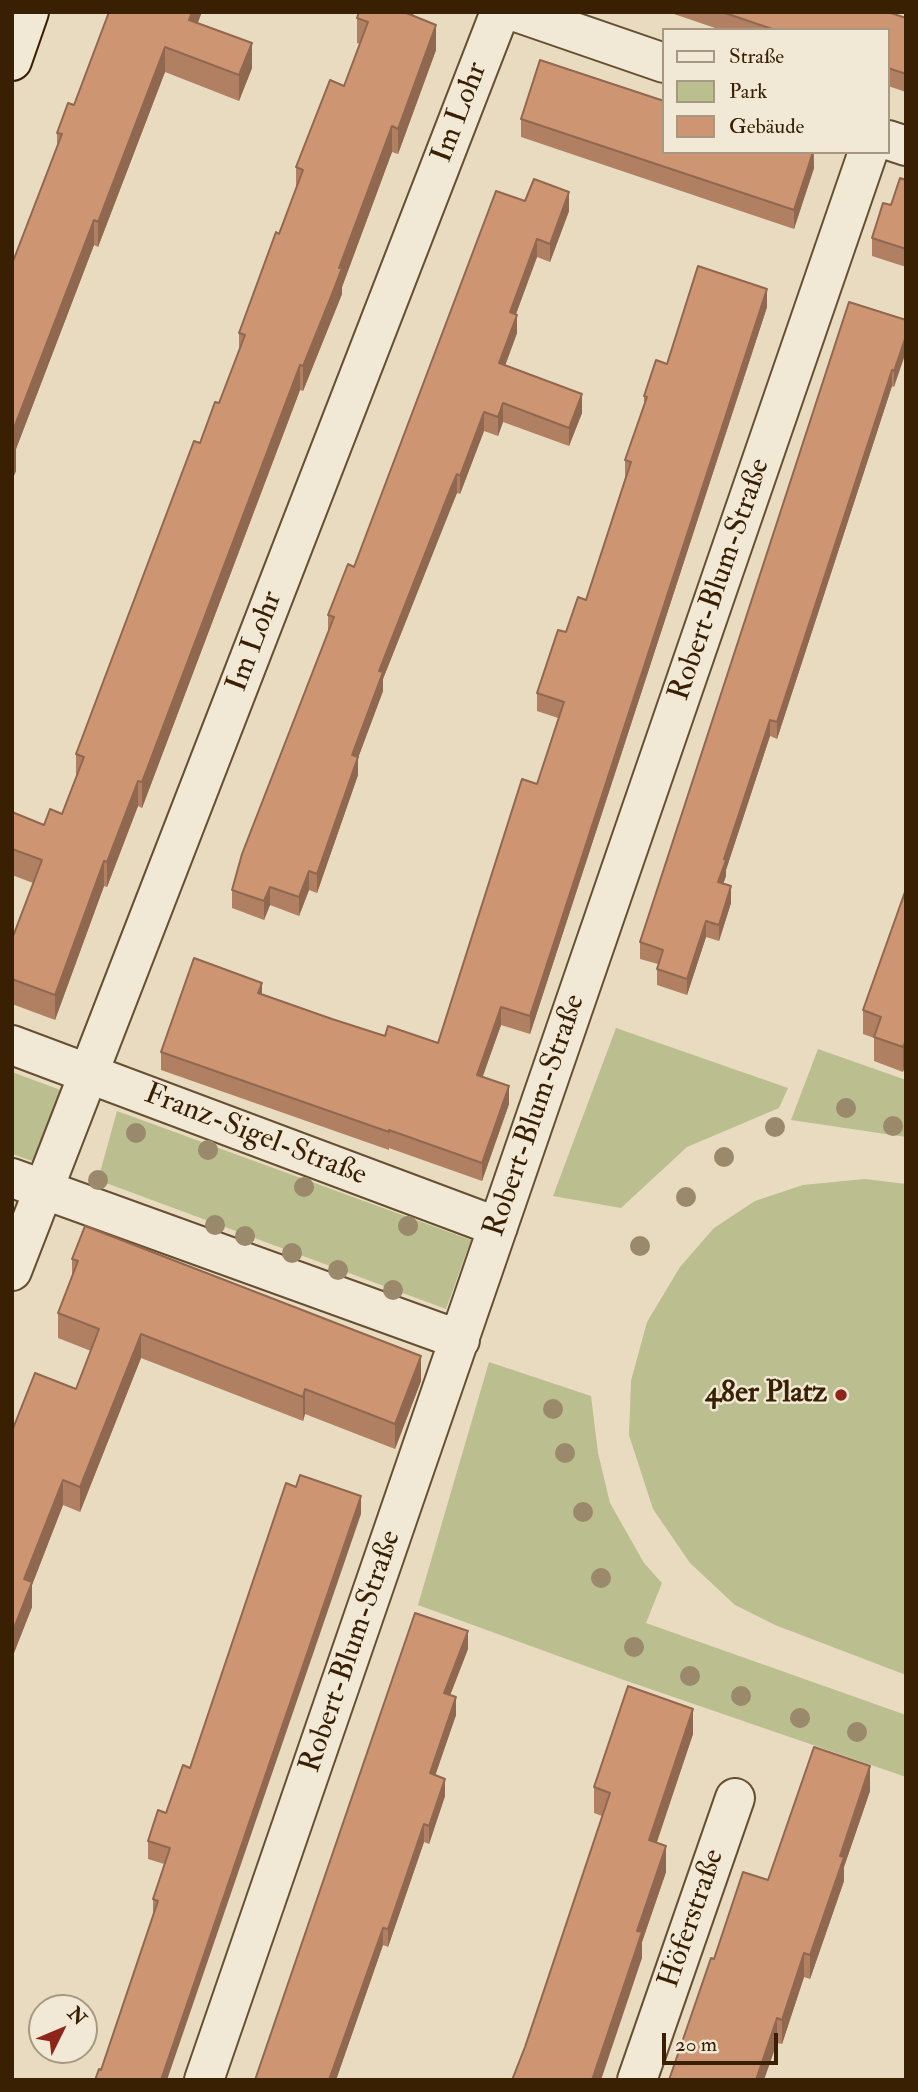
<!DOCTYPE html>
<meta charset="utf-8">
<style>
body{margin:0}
#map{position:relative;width:918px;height:2092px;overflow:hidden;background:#e9dbbf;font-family:"IM FELL Double Pica",serif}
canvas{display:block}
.frame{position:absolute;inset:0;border:14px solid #392003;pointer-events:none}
.legend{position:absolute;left:662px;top:28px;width:228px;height:126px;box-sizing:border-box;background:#f1e8d5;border:2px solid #a79881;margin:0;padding:9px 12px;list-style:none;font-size:21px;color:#392003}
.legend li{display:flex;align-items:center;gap:14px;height:35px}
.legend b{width:35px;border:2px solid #a79881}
.north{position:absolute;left:28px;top:1994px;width:70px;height:70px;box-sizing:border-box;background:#f1e8d5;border:2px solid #a79881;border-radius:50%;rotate:47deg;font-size:19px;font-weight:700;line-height:28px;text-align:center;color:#392003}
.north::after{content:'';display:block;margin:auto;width:24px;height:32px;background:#8f2418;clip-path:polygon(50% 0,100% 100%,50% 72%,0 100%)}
.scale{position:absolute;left:662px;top:2033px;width:116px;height:32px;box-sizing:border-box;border:4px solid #392003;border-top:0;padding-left:9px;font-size:21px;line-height:24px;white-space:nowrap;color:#392003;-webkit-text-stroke:5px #f1e8d5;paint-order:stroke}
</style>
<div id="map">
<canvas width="918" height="2092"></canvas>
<div class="frame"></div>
<ul class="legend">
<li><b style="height:9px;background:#f1e8d5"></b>Straße</li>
<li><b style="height:19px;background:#bbbe8f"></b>Park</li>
<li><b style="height:19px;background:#ce9572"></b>Gebäude</li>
</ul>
<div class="north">N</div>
<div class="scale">20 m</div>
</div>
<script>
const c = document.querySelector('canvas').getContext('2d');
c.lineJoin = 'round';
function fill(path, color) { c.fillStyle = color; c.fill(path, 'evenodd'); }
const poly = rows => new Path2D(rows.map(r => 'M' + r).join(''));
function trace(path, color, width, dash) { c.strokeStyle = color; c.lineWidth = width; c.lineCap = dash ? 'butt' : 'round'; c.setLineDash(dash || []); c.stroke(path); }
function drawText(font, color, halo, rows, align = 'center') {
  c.font = font + ' "IM FELL Double Pica",serif'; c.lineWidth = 5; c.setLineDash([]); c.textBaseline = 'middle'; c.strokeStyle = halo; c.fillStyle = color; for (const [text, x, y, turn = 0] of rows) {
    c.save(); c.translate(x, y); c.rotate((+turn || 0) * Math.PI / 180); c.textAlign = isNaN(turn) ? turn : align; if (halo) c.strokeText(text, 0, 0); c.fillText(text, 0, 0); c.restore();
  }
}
fill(poly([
 [616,1028,788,1088,779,1108,687,1147,621,1208,553,1196],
 [818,1049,906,1080,906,1137,791,1120],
 [12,1072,66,1092,41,1164,12,1154],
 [117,1111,471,1240,446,1309,98,1180],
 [865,1179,906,1184,906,1675,775,1625,735,1605,690,1563,653,1509,629,1435,631,1381,647,1322,680,1267,714,1228,755,1201,803,1185],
 [489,1362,591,1396,598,1453,610,1503,644,1563,662,1583,646,1623,906,1715,906,1777,624,1680,418,1605]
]), '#bbbe8f');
const street = poly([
 [516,12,664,63],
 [888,140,906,146],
 [12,1045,498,1227],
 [12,1178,460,1340],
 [12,1271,500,12],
 [204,2080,868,152],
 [637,2080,735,1798]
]);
const secondary = poly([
 [12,61,29,12]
]);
trace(street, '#654f32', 42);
trace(secondary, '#392003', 42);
trace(street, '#f1e8d5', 38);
trace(secondary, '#f1e8d5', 38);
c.fillStyle = '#9a8a6b';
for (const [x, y] of [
 [846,1108],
 [893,1126],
 [775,1127],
 [136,1133],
 [208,1150],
 [724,1157],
 [98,1180],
 [304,1187],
 [686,1197],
 [215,1225],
 [408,1226],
 [245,1236],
 [640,1246],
 [292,1253],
 [338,1270],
 [393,1290],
 [553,1409],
 [565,1453],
 [583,1512],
 [601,1578],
 [634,1647],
 [690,1676],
 [741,1696],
 [800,1718],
 [857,1732]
]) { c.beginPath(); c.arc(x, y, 10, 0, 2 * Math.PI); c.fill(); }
fill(poly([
 [359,12,414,12,413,16,436,50,398,154,392,152,342,287,342,294,332,319,303,391,300,390,142,808,138,806,107,887,104,886,55,1020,12,1004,12,939,33,883,12,875,12,812,44,825,62,814,76,777,76,754,200,443,219,403,239,350,239,333,296,189,296,167,344,86,360,44,357,43,357,18],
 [668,12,888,12,906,18,906,92,888,86,888,30,721,30],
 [197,23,252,68,239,101,165,72,98,247,94,245,16,449,16,471,12,480,12,264,57,148,57,133,74,105],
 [521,119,814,152,814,168,794,229,521,137],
 [906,180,906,267,872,256,872,238],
 [525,201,569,211,550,262,537,257,516,314,517,333,505,366,582,413,569,446,503,422,498,436,484,431,460,494,457,493,450,509,383,679,383,691,358,758,358,775,317,893,309,890,299,916,270,905,264,920,232,908,232,890,328,632,328,615,354,567],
 [767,307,530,1034,501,1025,482,1077,509,1104,482,1181,389,1148,389,1150,161,1070,161,1052,262,995,332,1019,385,1036,438,1043,537,784,558,718,537,711,537,693,566,632,586,600,625,478,625,460,644,405,644,396,667,364],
 [906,320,894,387,892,386,777,739,770,736,726,870,726,876,723,884,731,903,719,941,706,937,687,995,657,985,657,969,658,964,640,959,640,942],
 [906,889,903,1072,874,1061,874,1038,863,1034,863,1010],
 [72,1259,421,1381,395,1449,305,1414,303,1421,141,1358,80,1512,63,1505,32,1585,32,1607,12,1658,12,1431,76,1389,91,1351,58,1338,58,1313,72,1275],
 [361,1514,153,1916,153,1899,164,1864,148,1859,148,1841,166,1813,190,1768],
 [468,1649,450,1695,456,1715,435,1775,445,1796,429,1844,424,1842,388,1947,383,1945,336,2080,255,2080],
 [693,1734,656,1843,666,1872,642,1942,642,1958,525,2047,602,1816,594,1813,594,1787],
 [870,1791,844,1867,844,1881,810,1979,804,1977,782,2044,777,2043,714,1959,768,1880]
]), '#b18062');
fill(poly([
 [192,12,202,12,189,46,189,20],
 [436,25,436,50,398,154,398,129],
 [252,43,252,68,239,101,239,75],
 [165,47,165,72,98,247,98,222],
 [392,126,392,152,342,287,342,294,303,391,303,366],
 [813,152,814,168,794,229,794,210],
 [569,192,569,211,550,262,550,244],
 [94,220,94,245,16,449,16,471,12,480,12,433],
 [537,239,537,257,510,330,510,312],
 [767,289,767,307,530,1034,530,1016],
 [517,315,517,333,499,382,499,363],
 [906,336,906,352,894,387,894,371],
 [300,365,300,390,142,808,142,782],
 [892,370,892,386,777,739,777,722],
 [582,394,582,413,569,446,569,428],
 [503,403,503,422,498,436,498,417],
 [484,412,484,431,460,494,460,476],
 [457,474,457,493,383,679,383,691,358,758,358,775,317,893,317,874,352,755,379,671],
 [770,720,770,736,726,870,726,876,718,898,718,882,724,859],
 [138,781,138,806,107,887,107,862],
 [104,861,104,886,55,1020,55,995],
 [309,871,309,890,299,916,299,897],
 [731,886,731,903,719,941,719,925],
 [270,887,270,905,264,920,264,901],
 [706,921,706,937,687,995,687,979],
 [262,983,262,1001,258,993],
 [501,1007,501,1025,477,1093,477,1075],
 [906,1040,906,1064,903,1072,903,1047],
 [509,1086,509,1104,482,1181,482,1163],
 [141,1334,141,1358,80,1512,80,1487],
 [421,1356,421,1381,395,1449,395,1424],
 [305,1389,305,1414,303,1421,303,1397],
 [63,1480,63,1505,32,1585,32,1607,12,1658,12,1633,24,1579],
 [361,1496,361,1514,167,2080,161,2080],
 [468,1631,468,1649,444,1711,444,1693],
 [456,1697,456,1715,430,1791,430,1773],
 [693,1709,693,1734,649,1866,649,1840],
 [870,1766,870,1791,844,1867,844,1881,810,1979,810,1955,840,1856],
 [445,1779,445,1796,429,1844,429,1826],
 [424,1824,424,1842,388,1947,388,1929],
 [666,1846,666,1872,642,1942,642,1958,601,2080,592,2080,637,1931],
 [383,1928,383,1945,336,2080,329,2080],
 [804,1953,804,1977,782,2044,782,2020],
 [777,2018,777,2043,764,2080,756,2080]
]), '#906850');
const building = poly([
 [109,12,192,12,189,20,252,43,239,75,165,47,98,222,94,220,12,433,12,264,62,134,57,133,68,103,74,105,109,12],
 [359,12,404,12,436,25,398,129,392,126,339,268,342,268,332,294,303,366,300,365,142,782,138,781,107,862,104,861,55,995,12,979,12,939,42,860,12,849,12,812,44,825,50,809,62,814,84,757,76,754,194,441,200,443,215,402,219,403,245,335,239,333,276,232,279,234,303,170,296,167,330,80,344,86,368,22,357,18,359,12],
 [722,12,888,12,906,18,906,74,888,68,888,30,775,30,722,12],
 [540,60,664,101,664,152,813,152,794,210,521,119,540,60],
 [900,178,906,180,906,249,872,238,883,203,891,205,900,178],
 [534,179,569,192,550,244,537,239,510,312,517,315,499,363,582,394,569,428,503,403,498,417,484,412,460,476,457,474,450,490,379,671,383,672,352,755,358,757,317,874,309,871,299,897,270,887,264,901,232,890,242,854,334,617,328,615,348,564,354,567,496,191,525,201,534,179],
 [698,266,767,289,530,1016,501,1007,477,1075,509,1086,482,1163,389,1130,389,1132,161,1052,194,958,262,983,258,993,332,1019,385,1036,388,1026,438,1043,522,779,537,784,564,702,537,693,558,630,566,632,578,597,586,600,631,462,625,460,647,397,644,396,656,360,667,364,698,266],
 [849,302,906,320,906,336,894,371,892,370,777,722,770,720,724,859,726,860,718,882,731,886,719,925,706,921,687,979,657,969,663,950,640,942,849,302],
 [12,444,16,445,12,454,12,444],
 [906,889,906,1040,903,1047,874,1037,881,1017,863,1010,906,889],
 [85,1226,421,1356,395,1424,305,1389,303,1397,141,1334,80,1487,63,1480,24,1579,32,1582,12,1633,12,1431,35,1373,76,1389,99,1329,58,1313,78,1261,72,1259,85,1226],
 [300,1475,361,1496,161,2080,95,2080,99,2069,101,2070,158,1901,153,1899,170,1848,148,1841,158,1810,166,1813,183,1765,190,1768,286,1483,296,1487,300,1475],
 [415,1613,468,1631,444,1693,456,1697,430,1773,445,1779,429,1826,424,1824,388,1929,383,1928,329,2080,255,2080,415,1613],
 [628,1686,693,1709,649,1840,666,1846,637,1931,642,1932,592,2080,512,2080,525,2047,610,1793,594,1787,628,1686],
 [814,1747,870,1766,840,1856,844,1857,810,1955,804,1953,782,2020,777,2018,756,2080,669,2080,711,1958,714,1959,743,1872,768,1880,814,1747]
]);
fill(building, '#ce9572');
trace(building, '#906850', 2);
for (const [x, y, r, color] of [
 [841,1395,7,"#8f2418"]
]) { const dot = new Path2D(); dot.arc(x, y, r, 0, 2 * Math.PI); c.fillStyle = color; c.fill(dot); trace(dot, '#f1e8d5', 2.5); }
drawText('30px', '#392003', '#f1e8d5', [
 ["Im Lohr",461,113,-69],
 ["Robert-Blum-Straße",721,580,-71],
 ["Im Lohr",256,642,-69],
 ["Robert-Blum-Straße",536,1116,-71],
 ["Franz-Sigel-Straße",255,1136,21],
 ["Robert-Blum-Straße",352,1652,-71],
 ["Höferstraße",693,1919,-71]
]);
drawText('bold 30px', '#392003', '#f1e8d5', [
 ["48er Platz",827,1395]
], 'right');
</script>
